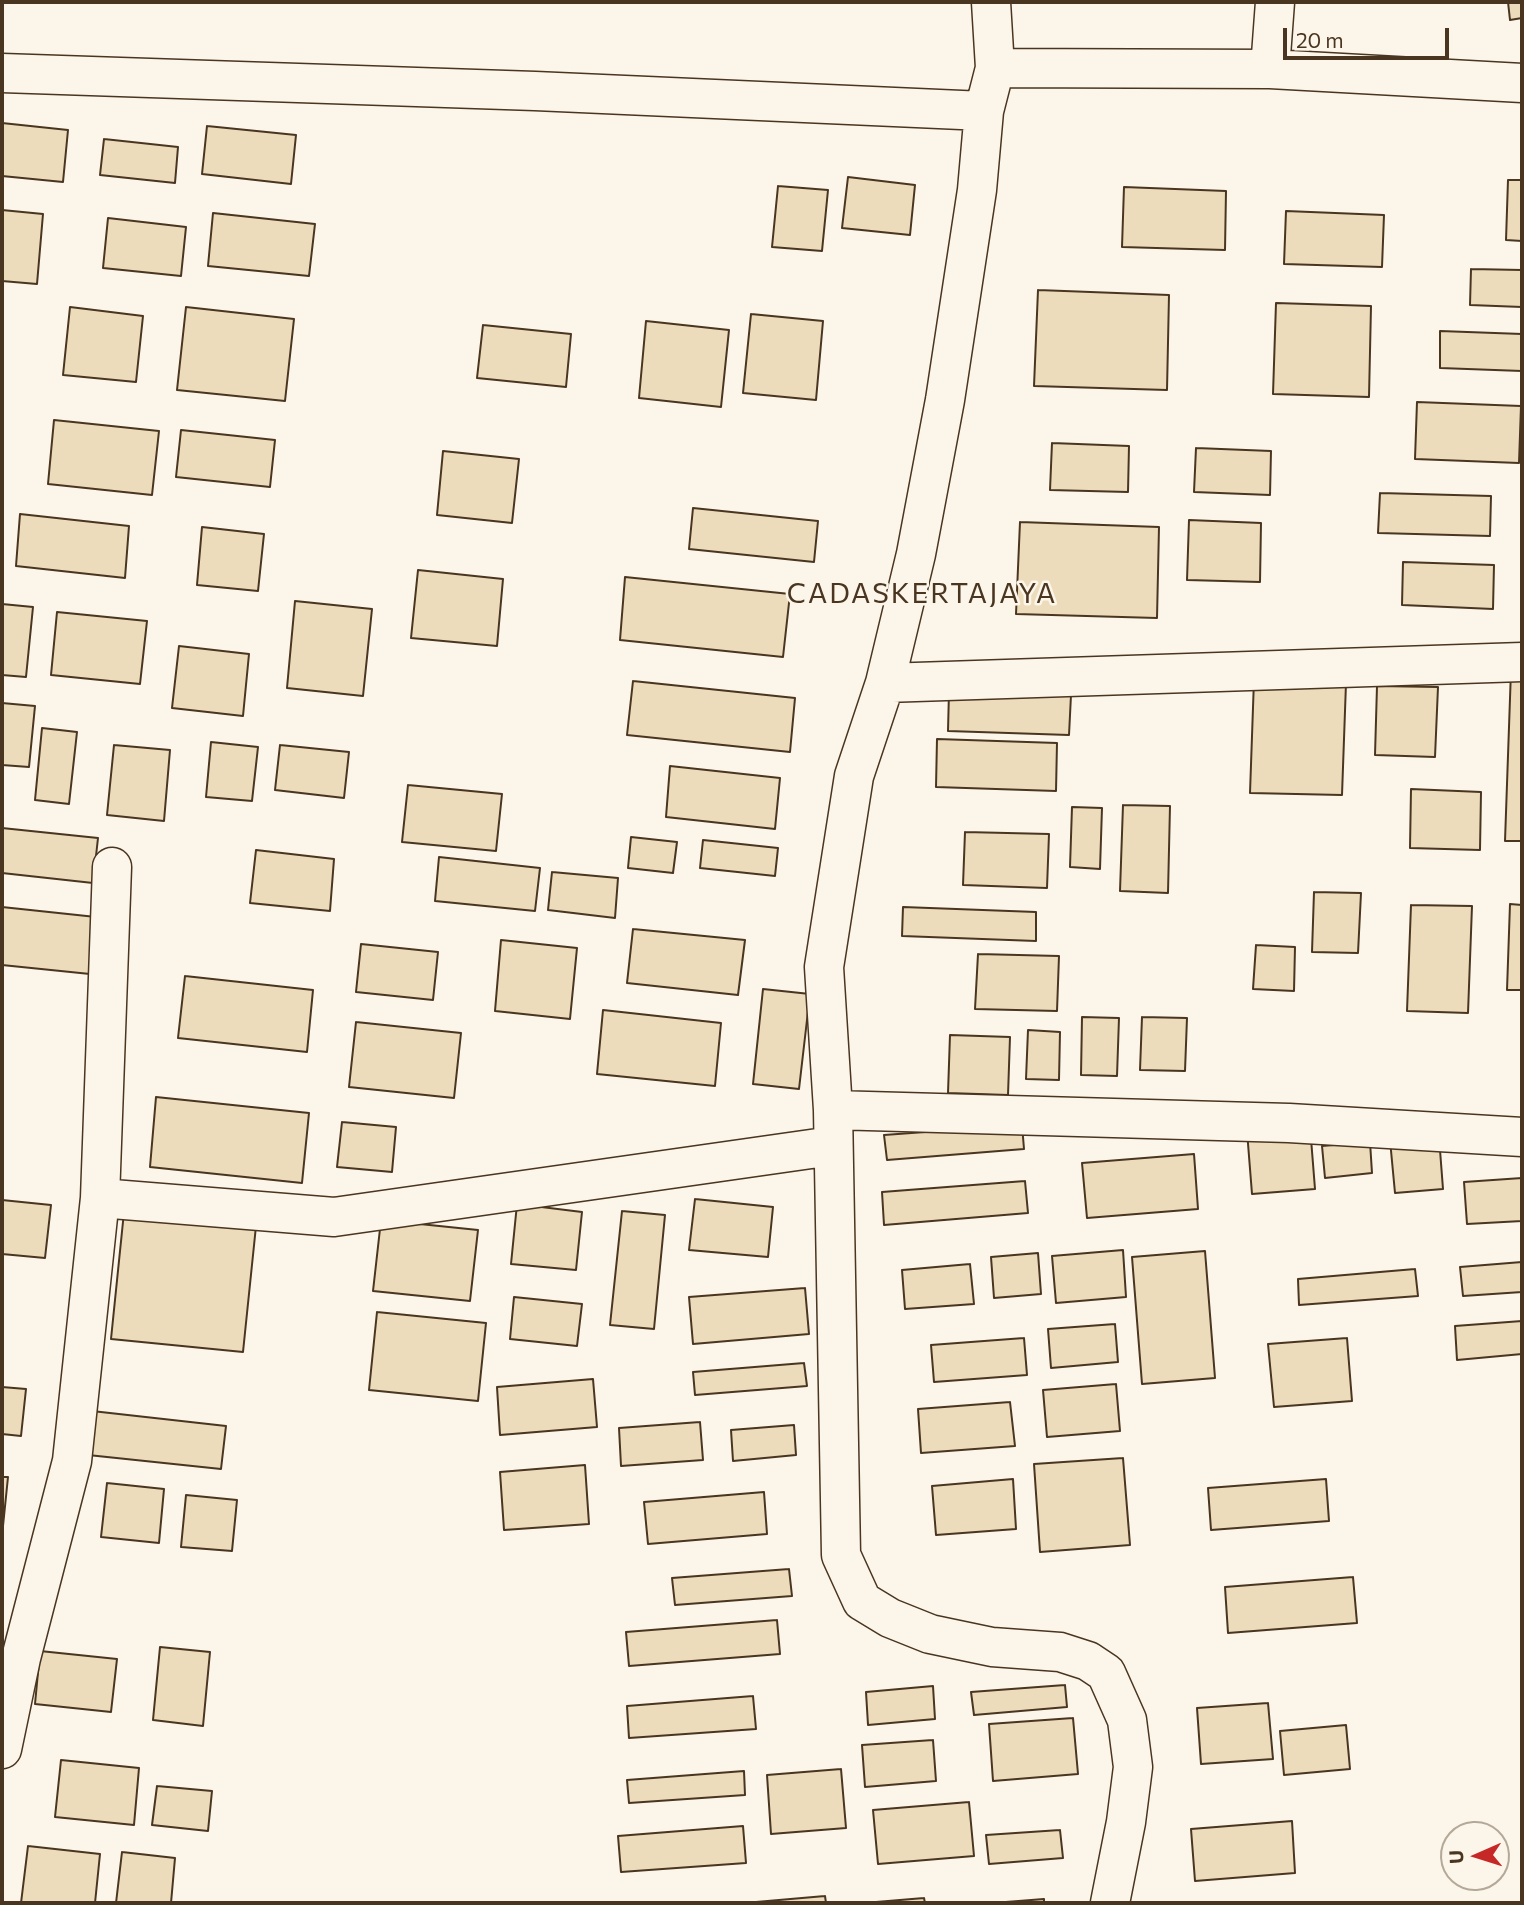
<!DOCTYPE html>
<style>
body{margin:0}
#map{position:relative;width:1524px;height:1905px;overflow:hidden;background:#fbf6e9;font-family:Commissioner,sans-serif}
canvas{display:block}
.frame{position:absolute;inset:0;border:4px solid #4a3520;pointer-events:none}
.north{position:absolute;left:1440px;top:1821px;width:70px;height:70px;box-sizing:border-box;background:#fbf6e9;border:2px solid #b4a999;border-radius:50%;rotate:267deg;font-size:19px;font-weight:700;line-height:28px;text-align:center;color:#4a3520}
.north::after{content:'';display:block;margin:auto;width:24px;height:32px;background:#c62828;clip-path:polygon(50% 0,100% 100%,50% 72%,0 100%)}
.scale{position:absolute;left:1283px;top:28px;width:166px;height:32px;box-sizing:border-box;border:4px solid #4a3520;border-top:0;padding-left:9px;font-size:21px;line-height:24px;white-space:nowrap;color:#4a3520;-webkit-text-stroke:5px #fbf6e9;paint-order:stroke}
</style>
<div id="map">
<canvas width="1524" height="1905"></canvas>
<div class="frame"></div>
<div class="north">U</div>
<div class="scale">20 m</div>
</div>
<script>
const c = document.querySelector('canvas').getContext('2d');
c.lineJoin = 'round';
function fill(path, color) { c.fillStyle = color; c.fill(path, 'evenodd'); }
const poly = rows => new Path2D(rows.map(r => 'M' + r).join(''));
function trace(path, color, width, dash) { c.strokeStyle = color; c.lineWidth = width; c.lineCap = dash ? 'butt' : 'round'; c.setLineDash(dash || []); c.stroke(path); }
function drawText(font, color, halo, rows, align = 'center') {
  c.font = font + ' Commissioner,sans-serif'; c.lineWidth = 5; c.setLineDash([]); c.textBaseline = 'middle'; c.strokeStyle = halo; c.fillStyle = color; for (const [text, x, y, turn = 0] of rows) {
    c.save(); c.translate(x, y); c.rotate((+turn || 0) * Math.PI / 180); c.textAlign = isNaN(turn) ? turn : align; if (halo) c.strokeText(text, 0, 0); c.fillText(text, 0, 0); c.restore();
  }
}
const building = poly([
 [1508,2,1522,2,1522,18,1510,20,1508,2],
 [2,123,68,130,63,182,2,176,2,123],
 [207,126,296,135,291,184,202,174,207,126],
 [104,139,178,147,175,183,100,175,104,139],
 [848,177,915,185,910,235,842,228,848,177],
 [1508,180,1522,180,1522,241,1506,240,1508,180],
 [778,186,828,190,822,251,772,247,778,186],
 [1124,187,1226,191,1225,250,1122,247,1124,187],
 [2,210,43,214,37,284,2,281,2,210],
 [1286,211,1384,215,1382,267,1284,264,1286,211],
 [213,213,315,224,309,276,208,266,213,213],
 [108,218,186,227,181,276,103,268,108,218],
 [1471,269,1522,270,1522,307,1470,305,1471,269],
 [1038,290,1169,295,1167,390,1034,386,1038,290],
 [1276,303,1371,306,1369,397,1273,394,1276,303],
 [70,307,143,316,136,382,63,375,70,307],
 [186,307,294,319,285,401,177,390,186,307],
 [751,314,823,321,816,400,743,393,751,314],
 [646,321,729,330,721,407,639,398,646,321],
 [483,325,571,334,566,387,477,378,483,325],
 [1440,331,1522,334,1522,371,1440,368,1440,331],
 [1417,402,1521,406,1519,463,1415,459,1417,402],
 [54,420,159,431,152,495,48,484,54,420],
 [181,430,275,440,270,487,176,477,181,430],
 [1052,443,1129,446,1128,492,1050,490,1052,443],
 [1196,448,1271,451,1270,495,1194,492,1196,448],
 [443,451,519,459,512,523,437,515,443,451],
 [1380,493,1491,496,1490,536,1378,533,1380,493],
 [693,508,818,521,814,562,689,549,693,508],
 [20,514,129,526,125,578,16,566,20,514],
 [1189,520,1261,523,1260,582,1187,580,1189,520],
 [1020,522,1159,527,1157,618,1016,614,1020,522],
 [202,527,264,534,258,591,197,585,202,527],
 [1403,562,1494,565,1493,609,1402,605,1403,562],
 [418,570,503,579,497,646,411,638,418,570],
 [625,577,790,594,783,657,620,640,625,577],
 [295,601,372,609,363,696,287,688,295,601],
 [2,604,33,607,26,677,2,675,2,604],
 [57,612,147,621,140,684,51,675,57,612],
 [179,646,249,654,243,716,172,708,179,646],
 [1511,670,1522,671,1522,841,1505,841,1511,670],
 [1254,679,1346,683,1342,795,1250,793,1254,679],
 [633,681,795,698,790,752,627,735,633,681],
 [1377,686,1438,687,1435,757,1375,755,1377,686],
 [949,691,1071,695,1069,735,948,731,949,691],
 [2,703,35,706,29,767,2,765,2,703],
 [42,728,77,732,69,804,35,800,42,728],
 [937,739,1057,743,1056,791,936,787,937,739],
 [211,742,258,747,252,801,206,797,211,742],
 [114,745,170,750,164,821,107,815,114,745],
 [280,745,349,752,344,798,275,790,280,745],
 [670,766,780,778,775,829,666,817,670,766],
 [408,785,502,794,496,851,402,842,408,785],
 [1411,789,1481,792,1480,850,1410,848,1411,789],
 [1123,805,1170,806,1168,893,1120,891,1123,805],
 [1072,807,1102,808,1100,869,1070,867,1072,807],
 [2,828,98,838,93,883,2,873,2,828],
 [965,832,1049,834,1047,888,963,885,965,832],
 [631,837,677,842,673,873,628,868,631,837],
 [703,840,778,848,775,876,700,868,703,840],
 [256,850,334,859,330,911,250,903,256,850],
 [439,857,540,868,535,911,435,901,439,857],
 [552,872,618,878,615,918,548,910,552,872],
 [1314,892,1361,893,1358,953,1312,952,1314,892],
 [1510,904,1522,905,1522,990,1507,990,1510,904],
 [1411,905,1472,906,1468,1013,1407,1011,1411,905],
 [2,907,96,917,90,974,2,965,2,907],
 [903,907,1036,912,1036,941,902,936,903,907],
 [633,929,745,940,738,995,627,983,633,929],
 [501,940,577,948,570,1019,495,1011,501,940],
 [361,944,438,952,433,1000,356,992,361,944],
 [1256,945,1295,947,1294,991,1253,989,1256,945],
 [978,954,1059,956,1057,1011,975,1009,978,954],
 [185,976,313,990,307,1052,178,1038,185,976],
 [763,989,810,994,799,1089,753,1084,763,989],
 [603,1010,721,1023,715,1086,597,1074,603,1010],
 [1082,1017,1119,1018,1117,1076,1081,1075,1082,1017],
 [1142,1017,1187,1018,1185,1071,1140,1070,1142,1017],
 [356,1022,461,1033,454,1098,349,1087,356,1022],
 [1028,1030,1060,1032,1059,1080,1026,1079,1028,1030],
 [950,1035,1010,1037,1008,1095,948,1093,950,1035],
 [156,1097,309,1113,302,1183,150,1167,156,1097],
 [342,1122,396,1127,392,1172,337,1167,342,1122],
 [1022,1125,1024,1149,887,1160,884,1135,1022,1125],
 [1310,1126,1315,1189,1252,1194,1247,1131,1310,1126],
 [1439,1137,1443,1189,1395,1193,1390,1140,1439,1137],
 [1370,1142,1372,1173,1325,1178,1322,1146,1370,1142],
 [1194,1154,1198,1209,1087,1218,1082,1163,1194,1154],
 [1522,1178,1522,1221,1467,1224,1464,1182,1522,1178],
 [1025,1181,1028,1213,884,1225,882,1192,1025,1181],
 [695,1199,773,1207,768,1257,689,1250,695,1199],
 [2,1200,51,1205,45,1258,2,1254,2,1200],
 [517,1204,582,1212,576,1270,511,1264,517,1204],
 [622,1211,665,1215,654,1329,610,1325,622,1211],
 [124,1212,256,1226,243,1352,111,1339,124,1212],
 [381,1220,478,1230,470,1301,373,1291,381,1220],
 [1123,1250,1126,1297,1056,1303,1052,1256,1123,1250],
 [1205,1251,1215,1378,1142,1384,1132,1257,1205,1251],
 [1038,1253,1041,1294,994,1298,991,1257,1038,1253],
 [1522,1262,1522,1292,1463,1296,1460,1267,1522,1262],
 [970,1264,974,1304,905,1309,902,1270,970,1264],
 [1415,1269,1418,1296,1299,1305,1298,1279,1415,1269],
 [805,1288,809,1334,693,1344,689,1297,805,1288],
 [514,1297,582,1304,577,1346,510,1339,514,1297],
 [377,1312,486,1323,478,1401,369,1390,377,1312],
 [1522,1321,1522,1354,1457,1360,1455,1326,1522,1321],
 [1115,1324,1118,1362,1051,1368,1048,1329,1115,1324],
 [1024,1338,1027,1375,934,1382,931,1345,1024,1338],
 [1347,1338,1352,1401,1274,1407,1268,1344,1347,1338],
 [804,1363,807,1386,695,1395,693,1372,804,1363],
 [593,1379,597,1427,500,1435,497,1387,593,1379],
 [1116,1384,1120,1431,1047,1437,1043,1390,1116,1384],
 [2,1387,26,1389,21,1436,2,1434,2,1387],
 [1010,1402,1015,1446,921,1453,918,1409,1010,1402],
 [92,1411,226,1426,221,1469,88,1455,92,1411],
 [700,1422,703,1460,621,1466,619,1428,700,1422],
 [794,1425,796,1455,733,1461,731,1430,794,1425],
 [1123,1458,1130,1545,1040,1552,1034,1464,1123,1458],
 [585,1465,589,1524,504,1530,500,1472,585,1465],
 [2,1477,8,1477,3,1526,2,1526,2,1477],
 [1013,1479,1016,1529,936,1535,932,1486,1013,1479],
 [1326,1479,1329,1521,1211,1530,1208,1488,1326,1479],
 [107,1483,164,1489,159,1543,101,1537,107,1483],
 [764,1492,767,1534,648,1544,644,1502,764,1492],
 [186,1495,237,1500,232,1551,181,1547,186,1495],
 [789,1569,792,1596,675,1605,672,1578,789,1569],
 [1353,1577,1357,1623,1228,1633,1225,1587,1353,1577],
 [777,1620,780,1654,629,1666,626,1632,777,1620],
 [160,1647,210,1652,203,1726,153,1720,160,1647],
 [40,1651,117,1659,111,1712,35,1704,40,1651],
 [1065,1685,1067,1707,974,1715,971,1692,1065,1685],
 [933,1686,935,1719,868,1725,866,1692,933,1686],
 [753,1696,756,1729,629,1738,627,1706,753,1696],
 [1268,1703,1273,1759,1201,1764,1197,1708,1268,1703],
 [1073,1718,1078,1774,993,1781,989,1724,1073,1718],
 [1346,1725,1350,1769,1284,1775,1280,1731,1346,1725],
 [933,1740,936,1781,865,1787,862,1745,933,1740],
 [61,1760,139,1768,134,1825,55,1817,61,1760],
 [841,1769,846,1828,771,1834,767,1775,841,1769],
 [744,1771,745,1795,629,1803,627,1780,744,1771],
 [157,1786,212,1791,208,1831,152,1825,157,1786],
 [969,1802,974,1856,878,1864,873,1810,969,1802],
 [1292,1821,1295,1873,1195,1881,1191,1829,1292,1821],
 [743,1826,746,1863,621,1872,618,1836,743,1826],
 [1060,1830,1063,1858,989,1864,986,1835,1060,1830],
 [28,1846,100,1854,95,1903,21,1903,28,1846],
 [122,1852,175,1858,171,1903,116,1903,122,1852],
 [825,1896,826,1903,757,1903,756,1902,825,1896],
 [924,1898,925,1903,864,1903,924,1898],
 [1044,1899,1044,1903,993,1903,1044,1899]
]);
fill(building, '#ecdcbc');
trace(building, '#4a3520', 2);
const minor = poly([
 [991,2,995,68],
 [1270,69,1275,2],
 [2,73,535,91,984,111],
 [885,683,1522,662],
 [833,1110,1289,1123,1522,1137],
 [100,1198,334,1217,832,1146],
 [2,1749,21,1658,72,1461,100,1198,112,867],
 [1110,1903,1126,1822,1133,1767,1127,1720,1106,1673,1088,1661,1060,1652,992,1647,930,1634,890,1618,862,1601,841,1555,833,1110,824,967,854,776,885,683,916,554,945,400,977,190,984,111,995,68,1270,69,1522,83]
]);
trace(minor, '#4a3520', 41);
trace(minor, '#fbf6e9', 38);
c.letterSpacing = '2px';
drawText('28px', '#4a3520', '#fbf6e9', [
 ["CADASKERTAJAYA",922,594]
]);
c.letterSpacing = '0px';
</script>
